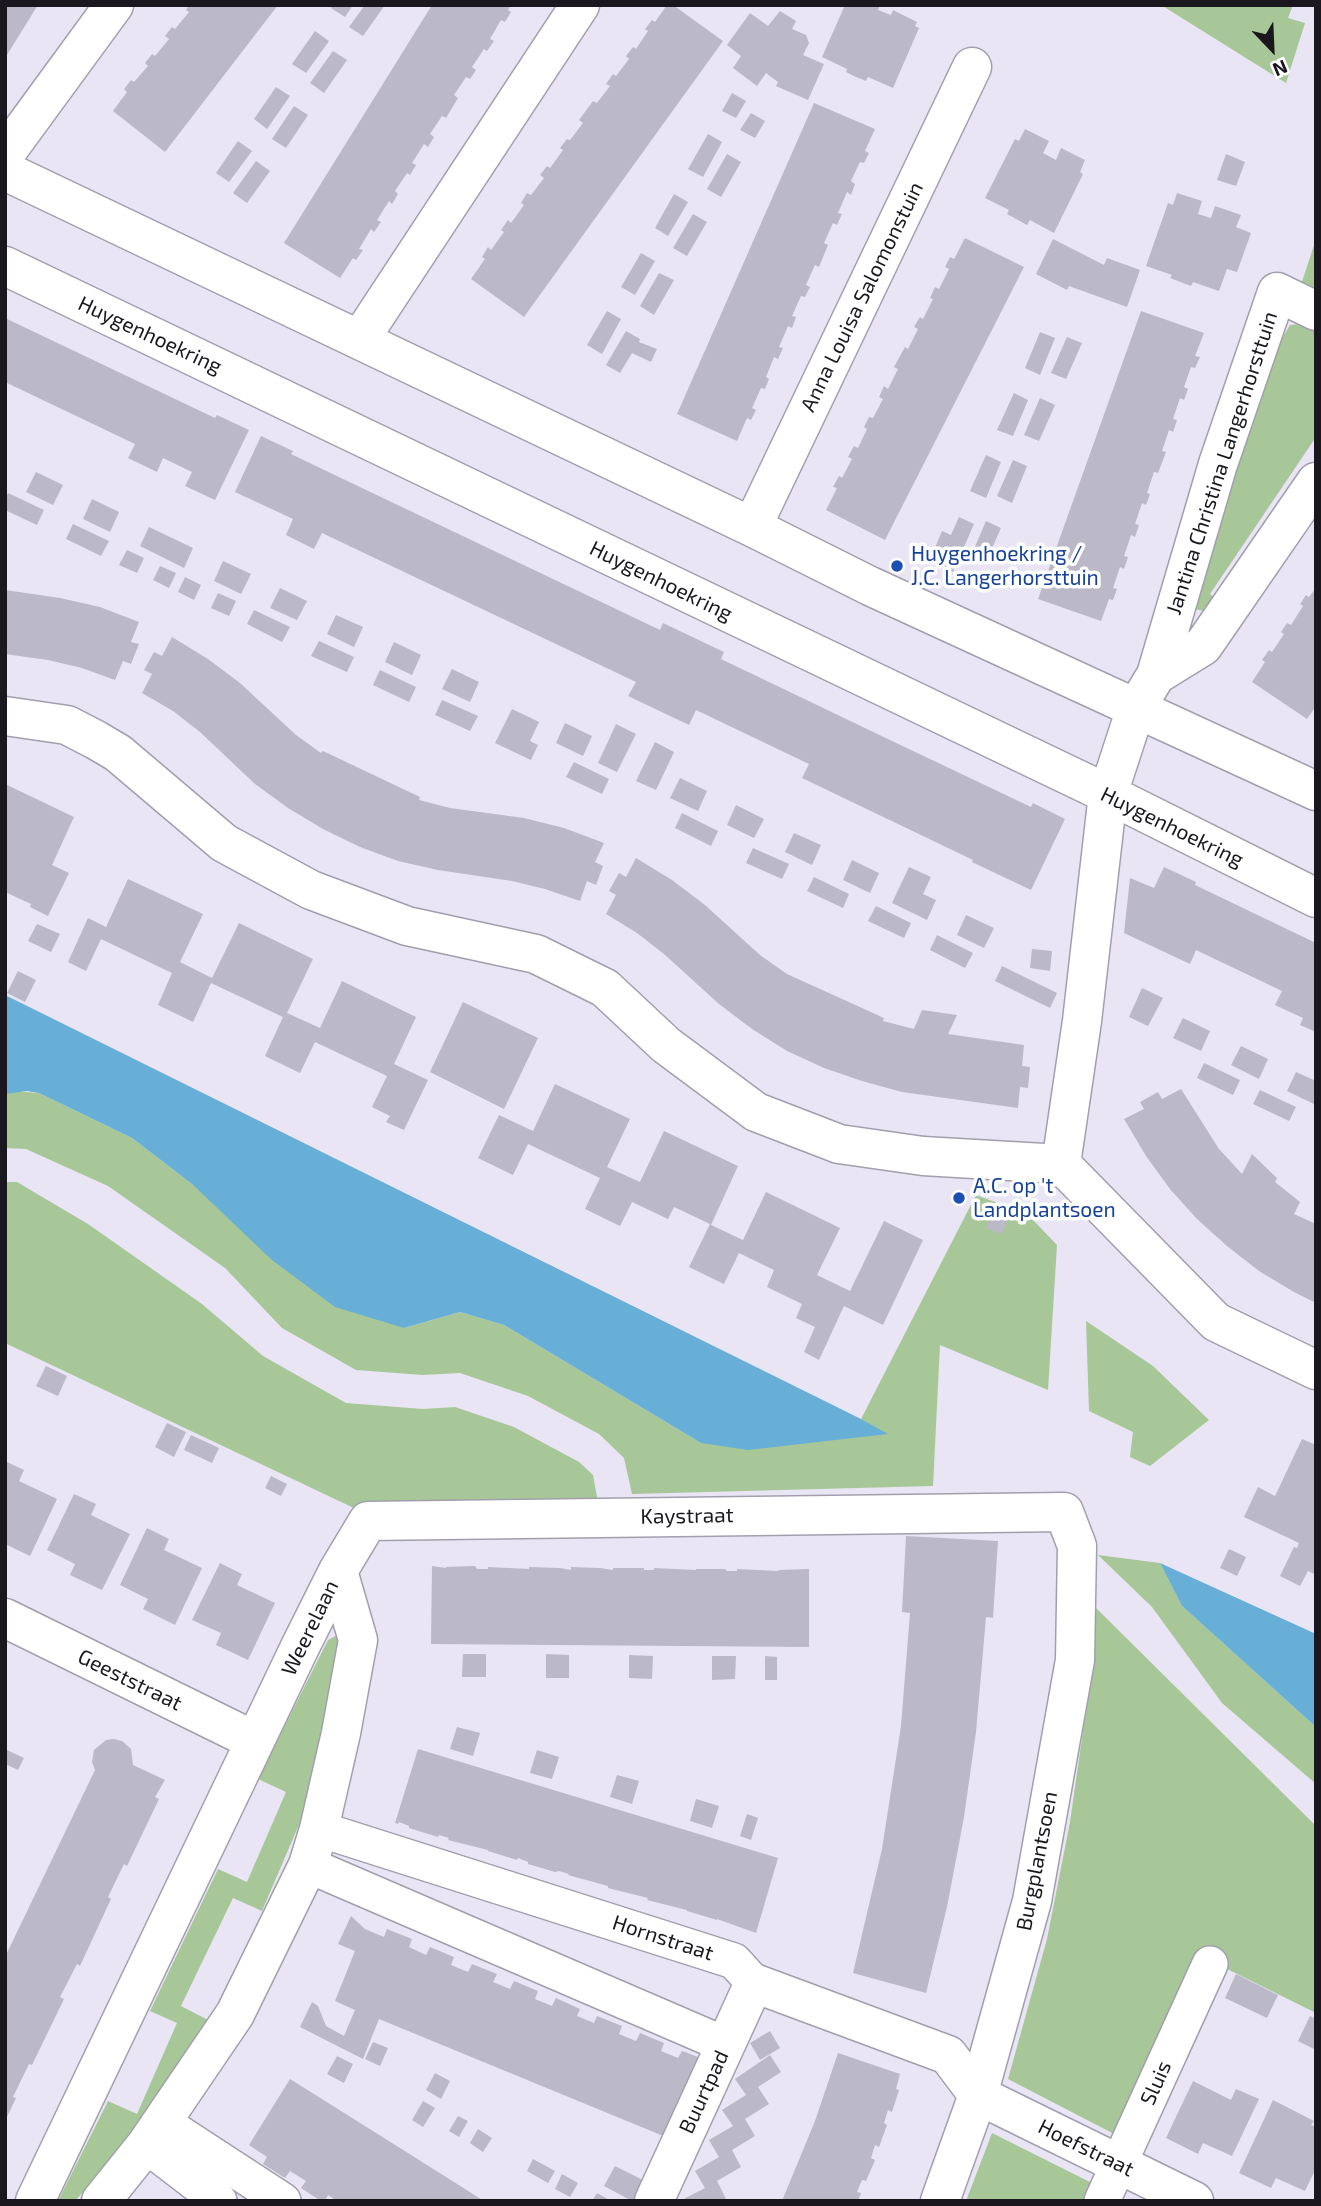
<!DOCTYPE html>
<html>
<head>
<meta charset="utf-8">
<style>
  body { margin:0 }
  #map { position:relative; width:1321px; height:2206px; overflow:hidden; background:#e9e5f5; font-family:"Exo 2",sans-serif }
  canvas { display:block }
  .frame { position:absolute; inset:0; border:7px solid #1a181e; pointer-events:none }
  .north { position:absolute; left:1237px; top:14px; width:70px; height:70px; -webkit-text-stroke:5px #fff; paint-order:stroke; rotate:157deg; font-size:19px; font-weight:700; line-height:28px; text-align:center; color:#1a181e }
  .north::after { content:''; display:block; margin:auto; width:24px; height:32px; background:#1a181e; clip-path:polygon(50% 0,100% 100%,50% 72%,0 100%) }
</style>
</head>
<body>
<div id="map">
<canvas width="1321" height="2206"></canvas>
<div class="frame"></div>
<div class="north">N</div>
</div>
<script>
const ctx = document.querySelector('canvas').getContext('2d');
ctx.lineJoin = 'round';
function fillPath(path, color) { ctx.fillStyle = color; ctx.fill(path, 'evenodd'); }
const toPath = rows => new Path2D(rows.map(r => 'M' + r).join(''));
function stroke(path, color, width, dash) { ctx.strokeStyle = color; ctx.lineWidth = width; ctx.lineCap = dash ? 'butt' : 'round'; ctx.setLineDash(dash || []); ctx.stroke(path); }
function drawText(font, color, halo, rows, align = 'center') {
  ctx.font = font + ' "Exo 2",sans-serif'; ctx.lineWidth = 7; ctx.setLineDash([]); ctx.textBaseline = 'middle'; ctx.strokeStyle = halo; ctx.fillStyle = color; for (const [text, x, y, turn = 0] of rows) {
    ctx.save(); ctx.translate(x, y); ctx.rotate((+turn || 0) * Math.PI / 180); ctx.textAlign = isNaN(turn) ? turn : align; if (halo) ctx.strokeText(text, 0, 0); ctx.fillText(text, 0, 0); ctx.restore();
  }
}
const green = toPath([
  [1161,5,1293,5,1288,18,1305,23,1286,83],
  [1316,239,1316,302,1298,294],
  [1309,323,1316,326,1316,437,1210,594,1220,602,1209,612,1184,607,1270,358,1290,325],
  [13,1091,39,1093,132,1138,192,1184,404,1328,460,1312,504,1325,701,1443,886,1434,861,1419,976,1195,1009,1207,1034,1221,1057,1245,1048,1390,940,1345,933,1486,632,1494,624,1458,599,1434,528,1396,460,1373,423,1375,356,1370,282,1328,225,1268,108,1186,26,1149,5,1148,5,1094],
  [5,1182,17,1182,88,1224,202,1304,263,1356,346,1403,423,1409,455,1407,514,1427,579,1462,593,1475,600,1513,356,1509,5,1343],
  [1086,1321,1153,1366,1209,1420,1150,1466,1130,1457,1133,1432,1089,1411],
  [1098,1555,1160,1563,1182,1606,1316,1727,1316,1784,1222,1703,1152,1607],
  [1093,1605,1316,1826,1316,2013,1207,1959,1116,2135,1008,2079,1047,1939,1070,1822,1086,1710],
  [341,1633,327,1724,304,1813,262,1911,233,1898,181,2006,208,2020,136,2131,75,2201,58,2201,108,2101,137,2114,177,2023,150,2011,218,1869,247,1882,286,1792,258,1779,328,1640],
  [992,2133,1100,2187,1093,2201,966,2201]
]);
const water = toPath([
  [5,995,861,1419,888,1434,748,1450,701,1443,504,1325,460,1312,404,1328,335,1307,272,1260,192,1184,132,1138,39,1093,27,1091,5,1094],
  [1160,1563,1316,1634,1316,1727,1182,1606]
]);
const building = toPath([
  [5,5,38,5,5,58],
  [189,5,278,5,165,152,113,111,127,92,124,89,131,80,134,82,148,66,145,63,152,54,155,56,169,39,165,36,172,27,175,29,189,12,186,10],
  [333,5,353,5,345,17,331,8],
  [365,5,385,5,363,36,349,27],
  [432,5,511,5,508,10,511,12,505,22,501,20,490,39,494,41,487,51,484,49,472,67,476,70,470,79,466,77,454,95,458,98,446,118,442,116,430,134,434,137,428,147,424,144,412,163,416,165,410,175,407,173,395,191,398,194,392,204,389,201,377,220,381,222,374,232,371,229,359,249,363,250,356,260,353,258,340,278,284,243],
  [667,5,673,5,723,41,524,317,471,279,485,259,482,257,488,247,491,250,504,232,501,230,508,220,511,223,524,205,521,203,527,193,531,195,544,178,540,175,547,166,550,168,563,150,560,148,567,139,570,140,583,123,579,120,593,101,597,103,610,86,606,84,613,74,616,76,629,59,626,56,633,47,636,49,648,31,645,29,652,20,655,22],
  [845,5,880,5,878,10,891,15,893,10,917,22,915,26,919,28,893,88,868,77,866,81,856,77,846,72,847,69,822,57],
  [780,11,796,21,792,29,806,35,809,43,803,55,824,64,808,100,776,86,778,82,766,73,757,86,733,68,741,56,727,45,750,13,768,26],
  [315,31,329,41,306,73,292,64],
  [333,51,347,60,324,93,310,83],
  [276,87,290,96,267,129,254,119],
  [732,93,746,101,736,118,722,111],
  [814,103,875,129,865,151,869,153,864,163,860,162,851,181,855,184,851,195,847,192,838,213,842,214,837,225,833,223,824,243,828,245,819,267,815,265,806,285,810,287,805,297,801,296,792,316,796,317,792,328,788,326,779,347,783,348,778,359,774,357,766,377,769,379,765,389,761,388,752,408,756,410,751,420,747,418,737,441,677,414],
  [294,106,308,115,286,148,272,139],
  [751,113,765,121,755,138,740,130],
  [1025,129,1049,141,1043,153,1056,160,1061,148,1085,160,1080,172,1083,174,1054,233,1030,220,1027,225,1007,214,1009,210,985,198,1015,139,1019,141],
  [708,134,722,142,703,177,688,169],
  [238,141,252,151,229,182,216,173],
  [727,154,741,162,721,197,707,189],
  [1226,154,1245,162,1236,186,1217,180],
  [256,161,270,171,247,203,233,193],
  [1177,193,1202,201,1198,214,1211,218,1215,206,1241,215,1236,227,1251,233,1237,272,1227,269,1219,291,1193,282,1191,286,1170,278,1172,275,1146,266,1168,203,1173,205],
  [674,194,688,202,668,236,655,228],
  [693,214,707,222,687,256,673,248],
  [965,238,1024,267,885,540,826,510,837,488,833,487,839,476,842,478,852,459,848,457,854,446,858,448,867,429,864,427,869,417,873,418,883,399,879,397,884,386,888,389,898,369,894,367,905,347,908,349,918,329,914,327,920,317,923,319,933,299,930,298,935,287,939,289,949,269,945,267,950,257,954,259],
  [1053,239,1104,265,1107,258,1140,270,1127,307,1069,286,1067,290,1036,274],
  [641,253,655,261,635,295,621,287],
  [659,273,674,280,654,315,640,306],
  [607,311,621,319,602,354,587,345],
  [1141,311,1204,333,1195,356,1200,357,1195,368,1191,367,1184,387,1188,389,1184,400,1180,398,1173,419,1177,420,1173,432,1169,430,1162,451,1166,452,1158,473,1154,472,1147,493,1150,494,1146,505,1142,503,1135,524,1139,525,1135,537,1131,535,1124,556,1128,557,1124,569,1120,567,1113,588,1117,589,1113,600,1109,599,1101,621,1038,599],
  [5,318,215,418,217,415,249,430,215,500,185,486,192,472,163,458,157,472,128,458,135,444,5,382],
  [626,331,640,339,639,342,657,349,651,362,632,353,620,373,606,365],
  [1040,332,1055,338,1040,375,1025,368],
  [1067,337,1082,343,1066,379,1051,373],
  [1014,393,1028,400,1013,436,997,430],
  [1040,398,1055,405,1039,441,1024,435],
  [261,436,293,451,291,454,318,467,660,630,663,623,724,652,721,659,890,740,1031,807,1033,803,1065,819,1031,890,972,862,973,860,802,778,809,764,696,710,689,725,628,696,636,682,322,533,314,549,286,535,293,519,235,492],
  [986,455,1001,462,986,498,970,491],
  [1013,460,1027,466,1012,503,997,496],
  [36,472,63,485,53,505,26,492],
  [8,493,44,510,37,525,5,510,5,499],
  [92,499,119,512,110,532,83,519],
  [959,517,974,524,953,572,929,562,942,531,951,535],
  [986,521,1001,528,985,564,970,558],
  [73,524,109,541,101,556,66,539],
  [149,527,193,548,184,568,140,546],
  [127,550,144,558,137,573,119,565],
  [223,561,251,574,241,594,214,581],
  [160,566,176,573,169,588,153,580],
  [185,577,201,585,194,600,178,592],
  [280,588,307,601,297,620,270,608],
  [1316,588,1316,706,1307,719,1252,682,1265,662,1262,660,1269,650,1272,652,1284,634,1281,632,1287,623,1291,625,1303,606,1300,604,1306,595,1309,597],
  [5,590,60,598,100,607,139,622,131,642,139,644,131,664,123,661,115,680,82,668,48,660,5,654],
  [218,593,236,601,229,616,211,608],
  [254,610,290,627,282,642,247,624],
  [336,615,363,627,354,647,327,634],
  [172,637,208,659,240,683,296,735,321,753,323,751,420,797,419,800,450,808,524,818,564,828,604,843,595,862,603,866,596,885,587,881,580,901,545,889,512,881,438,870,398,861,360,847,323,829,288,808,255,784,200,732,173,711,142,693,152,674,144,670,154,652,162,656],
  [319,641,354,657,347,672,311,656],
  [394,642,421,655,412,675,385,662],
  [452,669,479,682,470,702,442,689],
  [380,670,416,687,409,702,373,685],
  [442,700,478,716,470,731,435,715],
  [512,709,539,722,530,741,538,745,531,760,495,743],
  [565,723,592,736,583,756,556,743],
  [616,724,636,734,617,772,598,763],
  [655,742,674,752,656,790,636,781],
  [574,762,609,779,602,794,566,777],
  [680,778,707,791,698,811,670,798],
  [5,784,74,817,52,865,69,873,48,916,30,907,31,904,5,892],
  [736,805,764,819,754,838,727,825],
  [682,813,718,831,711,846,675,828],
  [794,833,821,845,812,865,785,852],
  [753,848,789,864,782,879,746,863],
  [636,858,672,880,705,905,760,955,787,974,884,1018,883,1021,914,1029,922,1010,957,1015,948,1034,1024,1045,1022,1066,1030,1067,1028,1088,1020,1087,1018,1108,902,1092,862,1081,824,1068,787,1051,752,1029,719,1004,664,954,637,933,606,914,616,895,609,891,619,873,626,877],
  [852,860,879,873,870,893,843,880],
  [909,867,931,877,923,894,936,900,927,920,892,903],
  [1164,867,1196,882,1195,885,1316,943,1316,1032,1300,1025,1303,1018,1275,1005,1282,991,1196,950,1190,964,1124,933,1130,878,1154,888],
  [814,877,849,894,843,908,807,891],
  [128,879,203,914,180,962,212,978,239,923,313,959,287,1013,320,1028,342,981,416,1017,394,1064,428,1080,404,1130,386,1122,390,1116,372,1107,387,1076,315,1042,300,1073,265,1056,283,1017,211,983,193,1022,158,1005,172,973,101,939,86,971,68,962,88,918,106,927],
  [876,906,911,923,904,938,868,921],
  [966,915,994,928,984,948,957,935],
  [37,924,60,934,51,952,28,941],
  [937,935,973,953,965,968,930,950],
  [1032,949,1052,951,1050,971,1030,968],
  [1002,966,1057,993,1050,1008,995,981],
  [18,971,36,980,25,1002,7,993],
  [1142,988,1163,998,1148,1026,1129,1017],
  [463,1002,538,1038,504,1109,430,1072],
  [1183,1018,1210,1031,1201,1051,1173,1038],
  [1241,1046,1268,1059,1259,1079,1231,1065],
  [1204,1063,1240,1080,1233,1095,1197,1078],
  [1296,1072,1316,1081,1316,1105,1287,1091],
  [555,1084,630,1119,607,1167,640,1182,664,1131,738,1166,711,1225,743,1240,766,1192,840,1228,817,1275,850,1291,884,1221,923,1240,883,1325,844,1306,819,1360,804,1352,815,1327,796,1318,802,1304,767,1287,774,1270,739,1253,724,1284,689,1267,710,1224,674,1207,668,1219,632,1202,620,1226,585,1209,600,1178,528,1144,513,1175,478,1158,499,1115,533,1131],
  [1181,1089,1219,1149,1242,1174,1252,1154,1277,1178,1275,1182,1300,1202,1294,1214,1316,1224,1316,1303,1294,1292,1259,1271,1227,1246,1197,1219,1170,1189,1146,1156,1124,1119,1144,1109,1140,1102,1158,1092,1162,1099],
  [1260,1090,1296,1107,1289,1121,1253,1104],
  [992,1213,1008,1219,1002,1234,986,1228],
  [46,1366,67,1376,58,1396,36,1386],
  [167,1423,186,1432,174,1457,155,1447],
  [191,1435,219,1448,212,1463,184,1450],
  [1302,1439,1316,1445,1316,1575,1308,1571,1300,1586,1280,1576,1294,1547,1297,1548,1299,1543,1244,1517,1258,1487,1275,1496],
  [5,1461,24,1470,19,1481,57,1499,30,1556,5,1544],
  [271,1476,287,1484,281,1496,265,1488],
  [74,1494,96,1504,91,1515,130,1534,102,1590,70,1575,75,1564,47,1550],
  [147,1528,169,1539,164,1550,202,1568,175,1625,143,1609,148,1599,120,1585],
  [906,1536,998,1541,993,1618,986,1617,976,1732,964,1817,947,1907,926,1993,853,1973,882,1849,901,1726,910,1613,902,1612],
  [1229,1549,1246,1557,1237,1576,1220,1568],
  [220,1563,242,1574,237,1585,275,1603,248,1660,216,1645,221,1633,192,1620],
  [432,1566,446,1568,446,1567,475,1566,477,1569,488,1569,488,1567,529,1569,529,1567,560,1568,571,1570,571,1567,600,1568,613,1570,613,1568,644,1568,644,1570,654,1570,654,1568,696,1570,696,1569,725,1569,727,1571,737,1571,737,1569,778,1571,779,1570,809,1569,809,1647,431,1644],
  [463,1654,486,1654,486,1677,462,1677],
  [546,1654,569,1655,569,1678,546,1678],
  [629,1655,653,1656,652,1679,629,1678],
  [712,1656,736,1656,735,1679,712,1680],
  [765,1656,777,1657,777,1680,765,1680],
  [457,1727,480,1733,473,1756,450,1749],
  [114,1739,122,1741,131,1749,133,1765,165,1780,155,1797,159,1799,127,1866,124,1864,108,1897,111,1899,80,1966,77,1964,60,1997,64,1999,32,2065,29,2064,13,2097,16,2098,5,2121,5,1957,95,1770,92,1762,94,1750,106,1740],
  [5,1749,24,1758,18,1770,5,1764],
  [418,1749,778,1858,756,1933,717,1919,717,1920,687,1911,687,1910,647,1900,648,1898,608,1888,608,1886,568,1875,569,1874,559,1871,555,1872,528,1864,528,1862,518,1858,517,1860,488,1851,488,1850,448,1840,449,1838,439,1835,438,1837,409,1828,409,1826,399,1822,398,1824,395,1823],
  [537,1750,559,1757,552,1779,530,1773],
  [617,1775,639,1781,632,1804,610,1797],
  [696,1799,719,1806,712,1828,690,1821],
  [747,1814,758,1818,751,1840,740,1836],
  [351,1916,365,1929,384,1937,387,1929,412,1939,409,1947,426,1955,430,1947,454,1957,451,1965,468,1972,472,1964,497,1974,493,1982,510,1989,514,1981,538,1991,535,1999,552,2006,556,1998,580,2009,577,2016,594,2023,597,2016,622,2026,619,2034,636,2041,640,2033,664,2043,661,2051,678,2058,682,2051,706,2060,673,2140,379,2019,363,2059,300,2027,312,2002,318,2006,326,2026,344,2036,355,2010,335,2001,355,1951,338,1944],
  [1236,1974,1278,1995,1267,2018,1225,1998],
  [1310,2016,1316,2019,1316,2050,1298,2041],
  [770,2031,780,2048,760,2060,750,2043],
  [373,2042,388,2048,380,2066,365,2059],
  [838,2053,900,2074,896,2089,899,2090,892,2112,888,2110,884,2123,887,2125,879,2147,875,2145,871,2158,875,2160,866,2181,862,2180,857,2192,861,2193,858,2201,782,2201,815,2121],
  [770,2055,781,2072,758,2087,769,2104,745,2119,755,2136,732,2150,741,2167,717,2181,726,2199,722,2201,680,2201,705,2188,695,2171,719,2157,709,2140,733,2126,722,2110,746,2095,735,2079],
  [337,2056,353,2064,344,2083,327,2074],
  [435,2073,450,2081,441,2099,426,2090],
  [290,2079,408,2153,484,2201,337,2201,328,2195,325,2201,321,2201,301,2188,306,2181,290,2171,285,2178,263,2164,267,2157,249,2145],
  [1193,2081,1231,2100,1236,2089,1259,2099,1232,2156,1203,2143,1198,2154,1166,2138],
  [1273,2100,1314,2121,1311,2125,1316,2127,1316,2168,1305,2191,1276,2178,1271,2188,1239,2173],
  [423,2101,435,2108,423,2127,412,2120],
  [458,2116,468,2121,459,2137,449,2131],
  [478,2129,492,2138,483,2152,470,2143],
  [533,2159,555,2171,548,2183,527,2171],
  [615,2166,651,2184,642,2201,632,2201,604,2186],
  [562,2174,578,2183,570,2197,555,2189],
  [597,2193,611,2201,592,2201]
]);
const pedestrian = toPath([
  [319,1829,734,1961,754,1983],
  [308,1865,726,2045],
  [162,2122,283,2201],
  [146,2145,219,2201],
  [1102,2201,1210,1964]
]);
const minor = toPath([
  [5,154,114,5],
  [5,171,752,527,870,586,1316,791],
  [5,266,1108,794,1316,898],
  [360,339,580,5],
  [752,527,972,67],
  [1156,675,1203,646,1316,482],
  [5,716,67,725,96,740,118,753,224,843,311,890,407,926,536,954,605,988,666,1045,756,1112,839,1144,923,1156,1061,1164,1216,1322,1316,1370],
  [1061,1164,1082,1021,1108,794,1136,708,1156,675,1218,464,1277,292,1316,311],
  [5,1618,255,1741],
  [35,2201,300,1647,338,1571,368,1521,1064,1512,1077,1546,1075,1660,1032,1901,978,2095,940,2201],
  [101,2201,146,2145,235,2014,308,1865,319,1829,341,1733,358,1640,338,1571],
  [654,2201,754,1983,948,2055,978,2095,1194,2201]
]);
const markers = [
  [897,566,7,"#1a4fb4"],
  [959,1198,7,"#1a4fb4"]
];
const streetNames = [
  ["Anna Louisa Salomonstuin",862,297,-64],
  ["Huygenhoekring",150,335,25],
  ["Jantina Christina Langerhorsttuin",1222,463,-72],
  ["Huygenhoekring",661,581,26],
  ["Huygenhoekring",1172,827,26],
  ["Kaystraat",687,1516,-1],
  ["Weerelaan",310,1628,-64],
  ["Geeststraat",130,1680,26],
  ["Burgplantsoen",1037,1861,-79],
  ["Hornstraat",663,1938,18],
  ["Sluis",1156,2083,-66],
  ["Buurtpad",704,2092,-65],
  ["Hoefstraat",1086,2148,26]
];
const transitNames = [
  ["Huygenhoekring /",911,554],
  ["J.C. Langerhorsttuin",911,578],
  ["A.C. op 't",973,1186],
  ["Landplantsoen",973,1210]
];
fillPath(green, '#a7c798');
fillPath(water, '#67afd7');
fillPath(building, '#bbb8c7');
stroke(pedestrian, '#a29fad', 38);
stroke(minor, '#a29fad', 41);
stroke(pedestrian, '#fff', 35);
stroke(minor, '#fff', 38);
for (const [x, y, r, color] of markers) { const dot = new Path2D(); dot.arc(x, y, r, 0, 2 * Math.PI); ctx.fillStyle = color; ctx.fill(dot); stroke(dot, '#fff', 2.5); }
drawText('21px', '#1a181e', '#fff', streetNames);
drawText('21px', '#164399', '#fff', transitNames, 'left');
</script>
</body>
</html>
